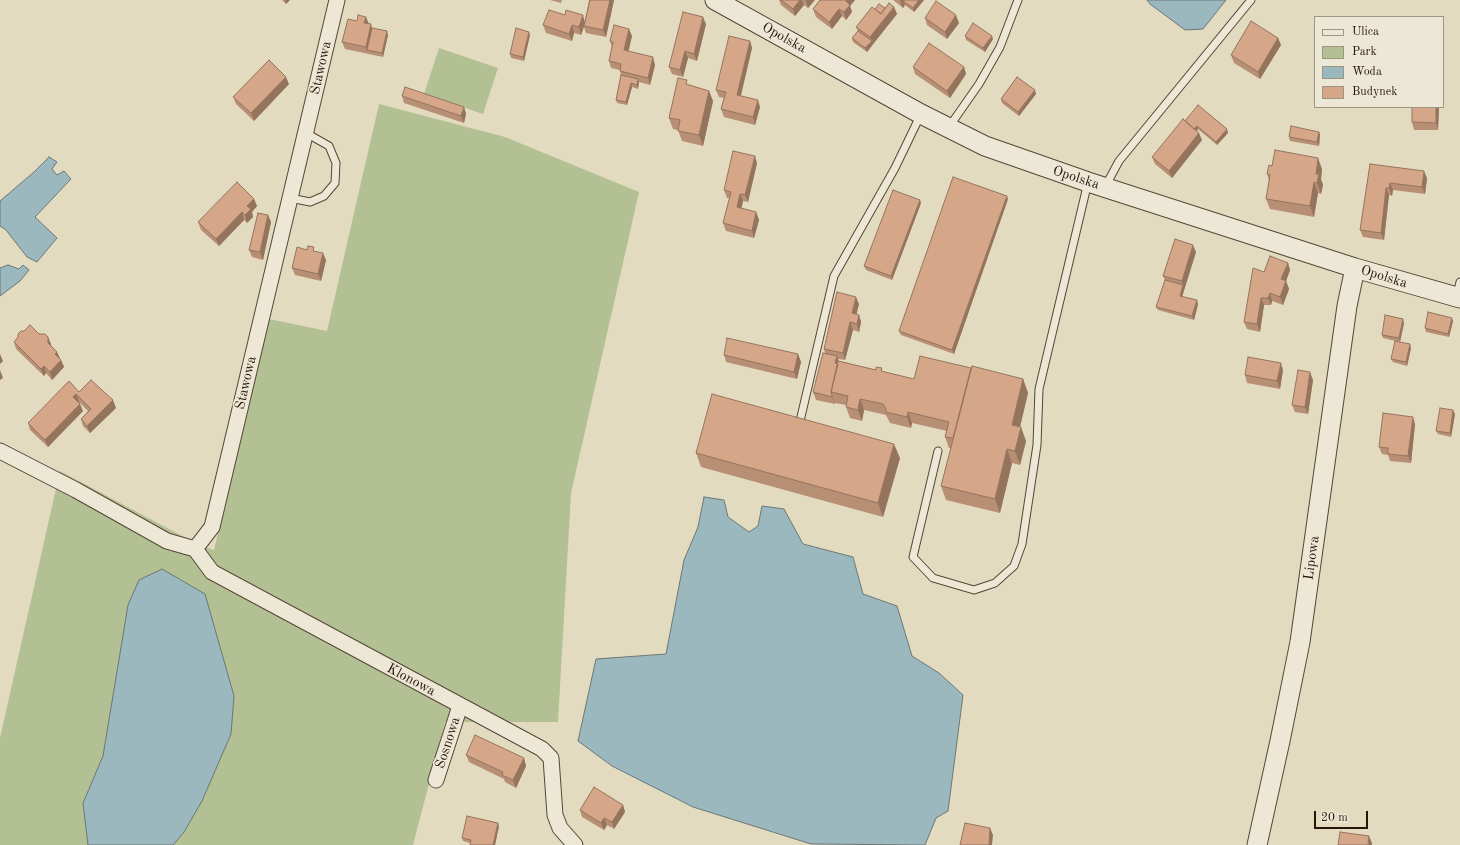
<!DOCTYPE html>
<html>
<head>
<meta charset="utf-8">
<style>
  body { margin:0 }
  #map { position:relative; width:1460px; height:845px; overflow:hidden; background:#e3dbc0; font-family:"Old Standard TT",serif }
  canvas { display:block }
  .legend { position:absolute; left:1314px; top:16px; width:130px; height:92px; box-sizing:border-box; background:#ede8d6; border:1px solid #9d9484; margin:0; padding:5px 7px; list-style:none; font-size:12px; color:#261509 }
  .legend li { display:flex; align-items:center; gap:8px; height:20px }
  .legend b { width:20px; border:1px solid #9d9484 }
  .scale { position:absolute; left:1314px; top:811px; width:54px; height:18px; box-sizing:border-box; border:2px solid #261509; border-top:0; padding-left:5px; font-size:12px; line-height:14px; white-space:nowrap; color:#261509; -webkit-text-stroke:3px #ede8d6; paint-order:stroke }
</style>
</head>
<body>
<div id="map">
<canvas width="1460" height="845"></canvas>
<ul class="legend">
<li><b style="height:5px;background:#ede8d6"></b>Ulica</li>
<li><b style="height:11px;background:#b2c093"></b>Park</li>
<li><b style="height:11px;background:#9ab8bd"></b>Woda</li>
<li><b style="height:11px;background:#d5a687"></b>Budynek</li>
</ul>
<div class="scale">20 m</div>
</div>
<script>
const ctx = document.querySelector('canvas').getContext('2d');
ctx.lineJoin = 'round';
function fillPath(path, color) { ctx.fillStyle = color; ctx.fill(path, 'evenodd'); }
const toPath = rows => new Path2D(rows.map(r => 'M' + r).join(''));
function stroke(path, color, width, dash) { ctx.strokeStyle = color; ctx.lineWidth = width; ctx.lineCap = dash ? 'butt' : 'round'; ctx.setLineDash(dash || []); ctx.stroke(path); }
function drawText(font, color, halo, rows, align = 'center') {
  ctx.font = font + ' "Old Standard TT",serif'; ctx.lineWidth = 3.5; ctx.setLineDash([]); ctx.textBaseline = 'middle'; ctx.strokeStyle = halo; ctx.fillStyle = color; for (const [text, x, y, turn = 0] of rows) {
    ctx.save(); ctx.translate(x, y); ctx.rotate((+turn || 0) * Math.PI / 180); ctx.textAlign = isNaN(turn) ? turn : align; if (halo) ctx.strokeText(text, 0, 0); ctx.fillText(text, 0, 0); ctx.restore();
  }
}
const green = toPath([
  [439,48,498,68,483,114,424,94],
  [379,104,505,137,639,192,571,493,558,722,445,722,413,845,0,845,0,738,60,471,199,545,214,550,269,319,327,331]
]);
const water = toPath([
  [1147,0,1226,0,1203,29,1185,30,1150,4,1147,0],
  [49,157,57,162,52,169,57,175,64,171,71,179,35,217,57,238,37,262,27,257,6,230,0,226,0,201,34,172,49,157],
  [8,265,19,269,23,265,29,270,20,281,0,296,0,268,8,265],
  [704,497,724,500,728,517,749,532,758,526,762,506,784,509,803,544,853,557,863,594,897,606,912,656,939,673,963,695,948,811,936,818,925,845,811,844,693,807,612,766,578,741,596,659,666,654,684,560,698,527,704,497],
  [162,569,205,594,234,696,231,734,202,801,184,832,173,845,88,845,83,803,103,756,128,605,139,580,162,569]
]);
const service = toPath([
  [949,127,979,84,1000,47,1018,0],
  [1105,187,1119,161,1251,0],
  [290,198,310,202,324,196,335,183,336,163,329,146,306,133],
  [1457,295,1460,282],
  [800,421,834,276,895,168,921,114],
  [938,451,913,557,933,578,974,590,995,583,1014,566,1022,544,1037,445,1039,389,1088,182]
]);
const minor = toPath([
  [0,451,76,490,167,541,195,549],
  [195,549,212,527,337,0],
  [195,549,212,572,542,749,551,758,555,815,560,828,575,845],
  [436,780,460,706]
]);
const tertiary = toPath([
  [715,0,921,114,985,146,1088,182,1355,268,1460,298],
  [1257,845,1280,741,1300,642,1347,306,1355,268]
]);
const wall = toPath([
  [282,0,290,0,286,4],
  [550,0,562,0,561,3],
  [589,0,614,0,606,37,586,33,584,27,581,35,574,33,572,41,546,33,543,25,585,21],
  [779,0,815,0,808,8,804,5,795,16,781,5],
  [820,0,855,0,850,6,852,12,846,20,842,16,832,29,816,17,813,9],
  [893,0,924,0,914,12,905,5,903,8],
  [894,7,897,14,867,52,853,42,852,38,858,31,856,27,875,9],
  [925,18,959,23,947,39,927,25],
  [369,24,372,28,388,35,383,57,345,49,342,42],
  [706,24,697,61,688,58,683,77,672,74,669,67],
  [530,35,524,61,511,58,510,54],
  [632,36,628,51,655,65,650,85,639,82,638,89,632,87,627,105,617,103,616,100,621,75,620,70,611,68,609,61,612,47,610,41],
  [965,36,993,39,985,52,966,40],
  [1278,38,1281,45,1260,79,1234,63,1231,55],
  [750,41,752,48,741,96,760,107,755,125,724,117,721,109,724,98,719,97,716,90],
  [913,67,964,67,966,74,950,98,915,74],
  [289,84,254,121,236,104,233,97],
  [688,85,709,91,713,101,703,146,682,141,678,130,673,129,669,118],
  [1036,94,1019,116,1002,103,1001,99],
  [402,96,464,107,466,114,464,123,404,103],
  [1439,107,1438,130,1414,130,1412,122],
  [1185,121,1228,133,1217,145,1198,129,1197,131,1202,140,1172,178,1155,164,1152,157],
  [1319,132,1320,135,1319,146,1290,141,1289,137],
  [757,163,748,202,743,201,741,208,756,212,759,220,754,238,726,231,723,223,730,198,727,198,724,190],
  [1370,164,1427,178,1425,194,1393,190,1392,196,1389,195,1384,240,1363,237,1360,230],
  [1272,166,1322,169,1321,179,1323,185,1321,194,1318,193,1314,217,1270,209,1266,199,1269,180,1267,174],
  [254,199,257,206,252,212,253,217,247,223,244,220,219,246,201,230,198,222],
  [1008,199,954,354,901,335,899,331],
  [921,203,892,280,866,270,864,266],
  [268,215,271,222,263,260,252,257,249,250],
  [315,251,326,260,321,281,295,275,292,268],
  [1196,252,1182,297,1198,304,1194,320,1158,310,1156,307,1165,280,1163,276],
  [1288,263,1290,270,1286,281,1289,289,1283,305,1272,301,1271,305,1264,305,1260,332,1247,329,1244,322,1264,272],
  [859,304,856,314,859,315,861,322,859,332,853,330,845,360,838,359,839,361,914,379,971,368,1023,379,1028,393,1020,427,1026,441,1020,465,1012,463,1000,513,946,500,941,486,951,448,949,448,945,437,947,431,912,423,911,428,890,423,886,415,864,410,862,421,850,418,846,407,846,405,835,403,835,404,816,400,813,392,825,353,824,349],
  [1453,321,1449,337,1426,332,1425,328],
  [1404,323,1400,342,1383,338,1382,335],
  [18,337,51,344,51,345,57,352,64,367,52,380,46,373,44,376,16,349,14,342],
  [1411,348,1407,366,1393,362,1391,359],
  [798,354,801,362,797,379,726,362,724,355],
  [1283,370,1280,389,1247,383,1245,375],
  [1313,380,1308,414,1295,412,1292,405],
  [79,392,116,408,90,433,83,426,81,419,88,411,79,402,83,411,48,447,30,430,28,423],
  [1455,414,1451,437,1438,434,1436,431],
  [1415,424,1411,463,1390,461,1388,455,1382,454,1379,447],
  [696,453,900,458,883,517,701,467],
  [466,755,524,758,526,766,516,788,505,782,504,779,469,762],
  [623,805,625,812,614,829,607,825,604,830,582,817,580,810],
  [499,826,495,845,470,845,470,843,463,841,462,838]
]);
const shadedWall = toPath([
  [285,0,290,0,286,4],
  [610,0,614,0,606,37,603,30],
  [800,0,802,0,804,5,795,16,793,9],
  [806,0,815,0,808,8,806,1],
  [846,0,855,0,850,6,852,12,846,20,844,12,846,1],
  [900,0,909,0,903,1,905,5,903,8],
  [919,0,924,0,914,12,913,8],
  [894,7,897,14,873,44,870,37],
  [839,9,842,16,832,29,829,22],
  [583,15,585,23,581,35,579,27],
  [956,15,959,23,947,39,945,32],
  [366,17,369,24,364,23],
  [703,17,706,24,697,61,694,54],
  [371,24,373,32,367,50,366,47],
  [572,25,574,33,572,41,569,34],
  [629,29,632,36,627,58,624,50],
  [387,31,388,35,383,57,382,53],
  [529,32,530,35,524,61,523,57],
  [992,36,993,39,985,52,983,48],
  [1278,38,1281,45,1260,79,1258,72],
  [750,41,752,48,739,102,737,95],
  [872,41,873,44,867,52,865,48],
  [685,51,688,58,683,77,680,70],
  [653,57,655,65,650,85,648,78],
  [964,67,966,74,950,98,947,91],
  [286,77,289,84,254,121,251,113],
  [638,79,639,82,638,89,637,85],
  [631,83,632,87,627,105,626,102],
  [1035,90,1036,94,1019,116,1018,112],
  [709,91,713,101,703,146,699,135],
  [758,100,760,107,755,125,753,117],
  [464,107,466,114,464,123,461,116],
  [1436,107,1439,107,1438,130,1436,123],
  [1197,126,1198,129,1195,134,1193,130],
  [1227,129,1228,133,1217,145,1216,142],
  [1319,132,1320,135,1319,146,1317,142],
  [1199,133,1202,140,1172,178,1169,171],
  [755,156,757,163,748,202,745,195],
  [1318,158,1322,169,1321,179,1323,185,1321,194,1317,183,1316,174],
  [1424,171,1427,178,1425,194,1422,187],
  [1314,182,1318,193,1314,217,1310,206],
  [1390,183,1393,190,1392,196,1389,188],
  [1386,188,1389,195,1384,240,1381,233],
  [740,194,743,201,740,215,737,207],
  [1007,196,1008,199,954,354,952,350],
  [254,199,257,206,252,212,253,217,247,223,245,215,247,206],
  [920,200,921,203,892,280,891,276],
  [242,212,244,220,219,246,216,239],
  [756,212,759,220,754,238,752,231],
  [268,215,271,222,263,260,260,252],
  [1193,245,1196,252,1181,300,1180,296,1183,285,1182,281],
  [323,253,326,260,321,281,318,274],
  [1288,263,1290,270,1284,287,1281,279],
  [1286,281,1289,289,1283,305,1280,297],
  [1270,293,1272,301,1271,305,1268,298],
  [856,297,859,304,855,321,852,313],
  [1261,298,1264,305,1260,332,1257,324],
  [1197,300,1198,304,1194,320,1192,316],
  [859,315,861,322,859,332,857,324],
  [1452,318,1453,321,1449,337,1448,334],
  [1403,319,1404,323,1400,342,1399,338],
  [850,322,853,330,845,360,843,353],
  [48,337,51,344,51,350,48,343],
  [1410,344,1411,348,1407,366,1406,362],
  [57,352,60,359,55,354],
  [0,354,3,361,0,364],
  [798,354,801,362,797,379,794,372],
  [837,356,839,363,838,371,835,363],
  [61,360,64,367,52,380,50,372],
  [1281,363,1283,370,1280,389,1277,381],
  [44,366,46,373,44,376,41,369],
  [0,370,3,378,0,380],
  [1310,372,1313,380,1308,414,1305,407],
  [1023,379,1028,393,1017,439,1012,425],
  [76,394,79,402,76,405,73,397],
  [832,396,835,403,835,404,832,397],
  [860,399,864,410,862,421,858,410],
  [113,400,116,408,90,433,87,426],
  [80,404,83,411,48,447,45,440],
  [1453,410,1455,414,1451,437,1450,433],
  [908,412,912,423,911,428,907,417],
  [1413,417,1415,424,1411,463,1408,456],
  [1021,427,1026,441,1020,465,1015,451],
  [894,444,900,458,883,517,878,503],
  [1007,449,1012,463,1000,513,995,499],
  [524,758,526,766,516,788,513,780],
  [623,805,625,812,614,829,612,822],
  [604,818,607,825,604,830,601,823],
  [498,823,499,826,495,845,493,845],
  [990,828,993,835,992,845,989,845],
  [1369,836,1372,843,1372,845,1368,845]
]);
const building = toPath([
  [590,0,610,0,603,30,584,26,590,0],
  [781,0,800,0,793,9,781,0],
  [820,0,846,0,846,1,850,5,844,12,839,9,829,22,813,9,820,0],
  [904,0,919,0,913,8,903,1,904,0],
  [936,1,956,15,945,32,925,18,936,1],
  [889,3,894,7,870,37,856,27,872,7,881,14,889,3],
  [879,4,885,8,881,14,875,9,879,4],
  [549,10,565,15,566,10,583,15,579,27,572,25,569,34,543,25,549,10],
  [683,12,703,17,694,54,685,51,680,70,669,67,683,12],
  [358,15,366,17,364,23,371,24,366,47,342,42,348,19,357,21,358,15],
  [1251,21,1278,38,1258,72,1231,55,1251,21],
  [973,23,992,36,983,48,965,36,973,23],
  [614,25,629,29,624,50,653,57,648,78,620,71,621,64,609,61,613,42,610,41,614,25],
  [372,28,387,31,382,53,367,50,372,28],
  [516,28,529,32,523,57,510,54,516,28],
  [858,31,872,41,865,48,852,38,858,31],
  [729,36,750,41,737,95,758,100,753,117,721,109,726,92,716,90,729,36],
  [929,43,964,67,947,91,913,67,929,43],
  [269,60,286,77,251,113,233,97,269,60],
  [621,75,638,79,637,85,631,83,626,102,616,100,621,75],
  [1017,77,1035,90,1018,112,1001,99,1017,77],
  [678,78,687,80,686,84,709,91,699,135,678,131,680,120,669,118,678,78],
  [405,87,464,107,461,116,402,96,405,87],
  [1198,105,1227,129,1216,142,1197,126,1194,129,1185,121,1198,105],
  [1412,107,1436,107,1436,123,1412,122,1412,107],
  [1183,119,1199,133,1169,171,1152,157,1183,119],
  [1291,126,1319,132,1317,142,1289,137,1291,126],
  [1275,150,1318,158,1316,174,1319,174,1317,183,1314,182,1310,206,1266,199,1270,175,1267,174,1269,165,1272,166,1275,150],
  [733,151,755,156,745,195,740,194,737,207,756,212,752,231,723,223,731,192,724,190,733,151],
  [1370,164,1424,171,1422,187,1390,183,1389,188,1386,188,1381,233,1360,230,1370,164],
  [953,177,1007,196,952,350,899,331,953,177],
  [237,182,254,199,247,206,251,209,245,215,242,212,216,239,198,222,237,182],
  [893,190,920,200,891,276,864,266,893,190],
  [258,213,268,215,260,252,249,250,258,213],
  [1175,239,1193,245,1182,281,1163,276,1175,239],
  [308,246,314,247,313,251,323,253,318,274,292,268,297,247,307,250,308,246],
  [1270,256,1288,263,1281,279,1286,281,1280,297,1270,293,1268,298,1261,298,1257,324,1244,322,1253,268,1264,272,1270,256],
  [1165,280,1183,285,1180,296,1197,300,1192,316,1156,307,1165,280],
  [837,292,856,297,852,313,859,315,857,324,850,322,843,353,824,349,837,292],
  [1428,312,1452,318,1448,334,1425,328,1428,312],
  [1385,315,1403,319,1399,338,1382,335,1385,315],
  [30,325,39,334,45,334,48,337,48,343,57,352,55,354,61,360,50,372,44,366,41,369,14,342,18,337,18,334,21,331,24,331,30,325],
  [727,338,798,354,794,372,724,355,727,338],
  [1395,341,1410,344,1406,362,1391,359,1395,341],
  [823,353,837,356,835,363,838,364,831,392,832,396,832,397,813,392,823,353],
  [920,356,971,368,953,438,945,437,949,422,908,412,907,417,886,412,886,409,883,404,860,399,858,410,846,407,848,396,831,392,838,361,876,370,876,367,882,368,881,371,914,379,920,356],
  [1248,357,1281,363,1277,381,1245,375,1248,357],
  [972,366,1023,379,1012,425,1021,427,1015,451,1007,449,995,499,941,486,972,366],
  [1298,370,1310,372,1305,407,1292,405,1298,370],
  [91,380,113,400,87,426,81,419,91,409,76,394,73,397,80,404,45,440,28,423,69,381,79,392,91,380],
  [712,394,894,444,878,503,696,453,712,394],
  [1440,408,1453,410,1450,433,1436,431,1440,408],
  [1383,413,1413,417,1408,456,1388,454,1388,448,1379,447,1383,413],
  [475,735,524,758,513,780,502,775,503,772,466,755,475,735],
  [594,787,623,805,612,822,604,818,601,823,580,810,594,787],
  [467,816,498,823,493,845,470,845,471,840,462,838,467,816],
  [965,823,990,828,989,845,960,845,965,823],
  [1340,832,1369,836,1368,845,1338,845,1340,832]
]);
const streetNames = [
  ["Opolska",784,38,29],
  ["Stawowa",321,68,-77],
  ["Opolska",1076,178,18],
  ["Opolska",1384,277,17],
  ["Stawowa",246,383,-77],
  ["Lipowa",1312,558,-82],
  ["Klonowa",411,680,28],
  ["Sosnowa",448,743,-72]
];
fillPath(green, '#b2c093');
fillPath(water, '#9ab8bd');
stroke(water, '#6c7775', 1);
stroke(service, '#554637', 9);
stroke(minor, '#554637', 17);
stroke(tertiary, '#554637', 21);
stroke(service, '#ede8d6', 7);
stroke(minor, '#ede8d6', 15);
stroke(tertiary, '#ede8d6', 19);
fillPath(wall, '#b78f74');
fillPath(shadedWall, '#95745e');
fillPath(building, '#d5a687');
stroke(building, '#95745e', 1);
drawText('14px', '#261509', '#ede8d6', streetNames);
</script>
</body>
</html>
